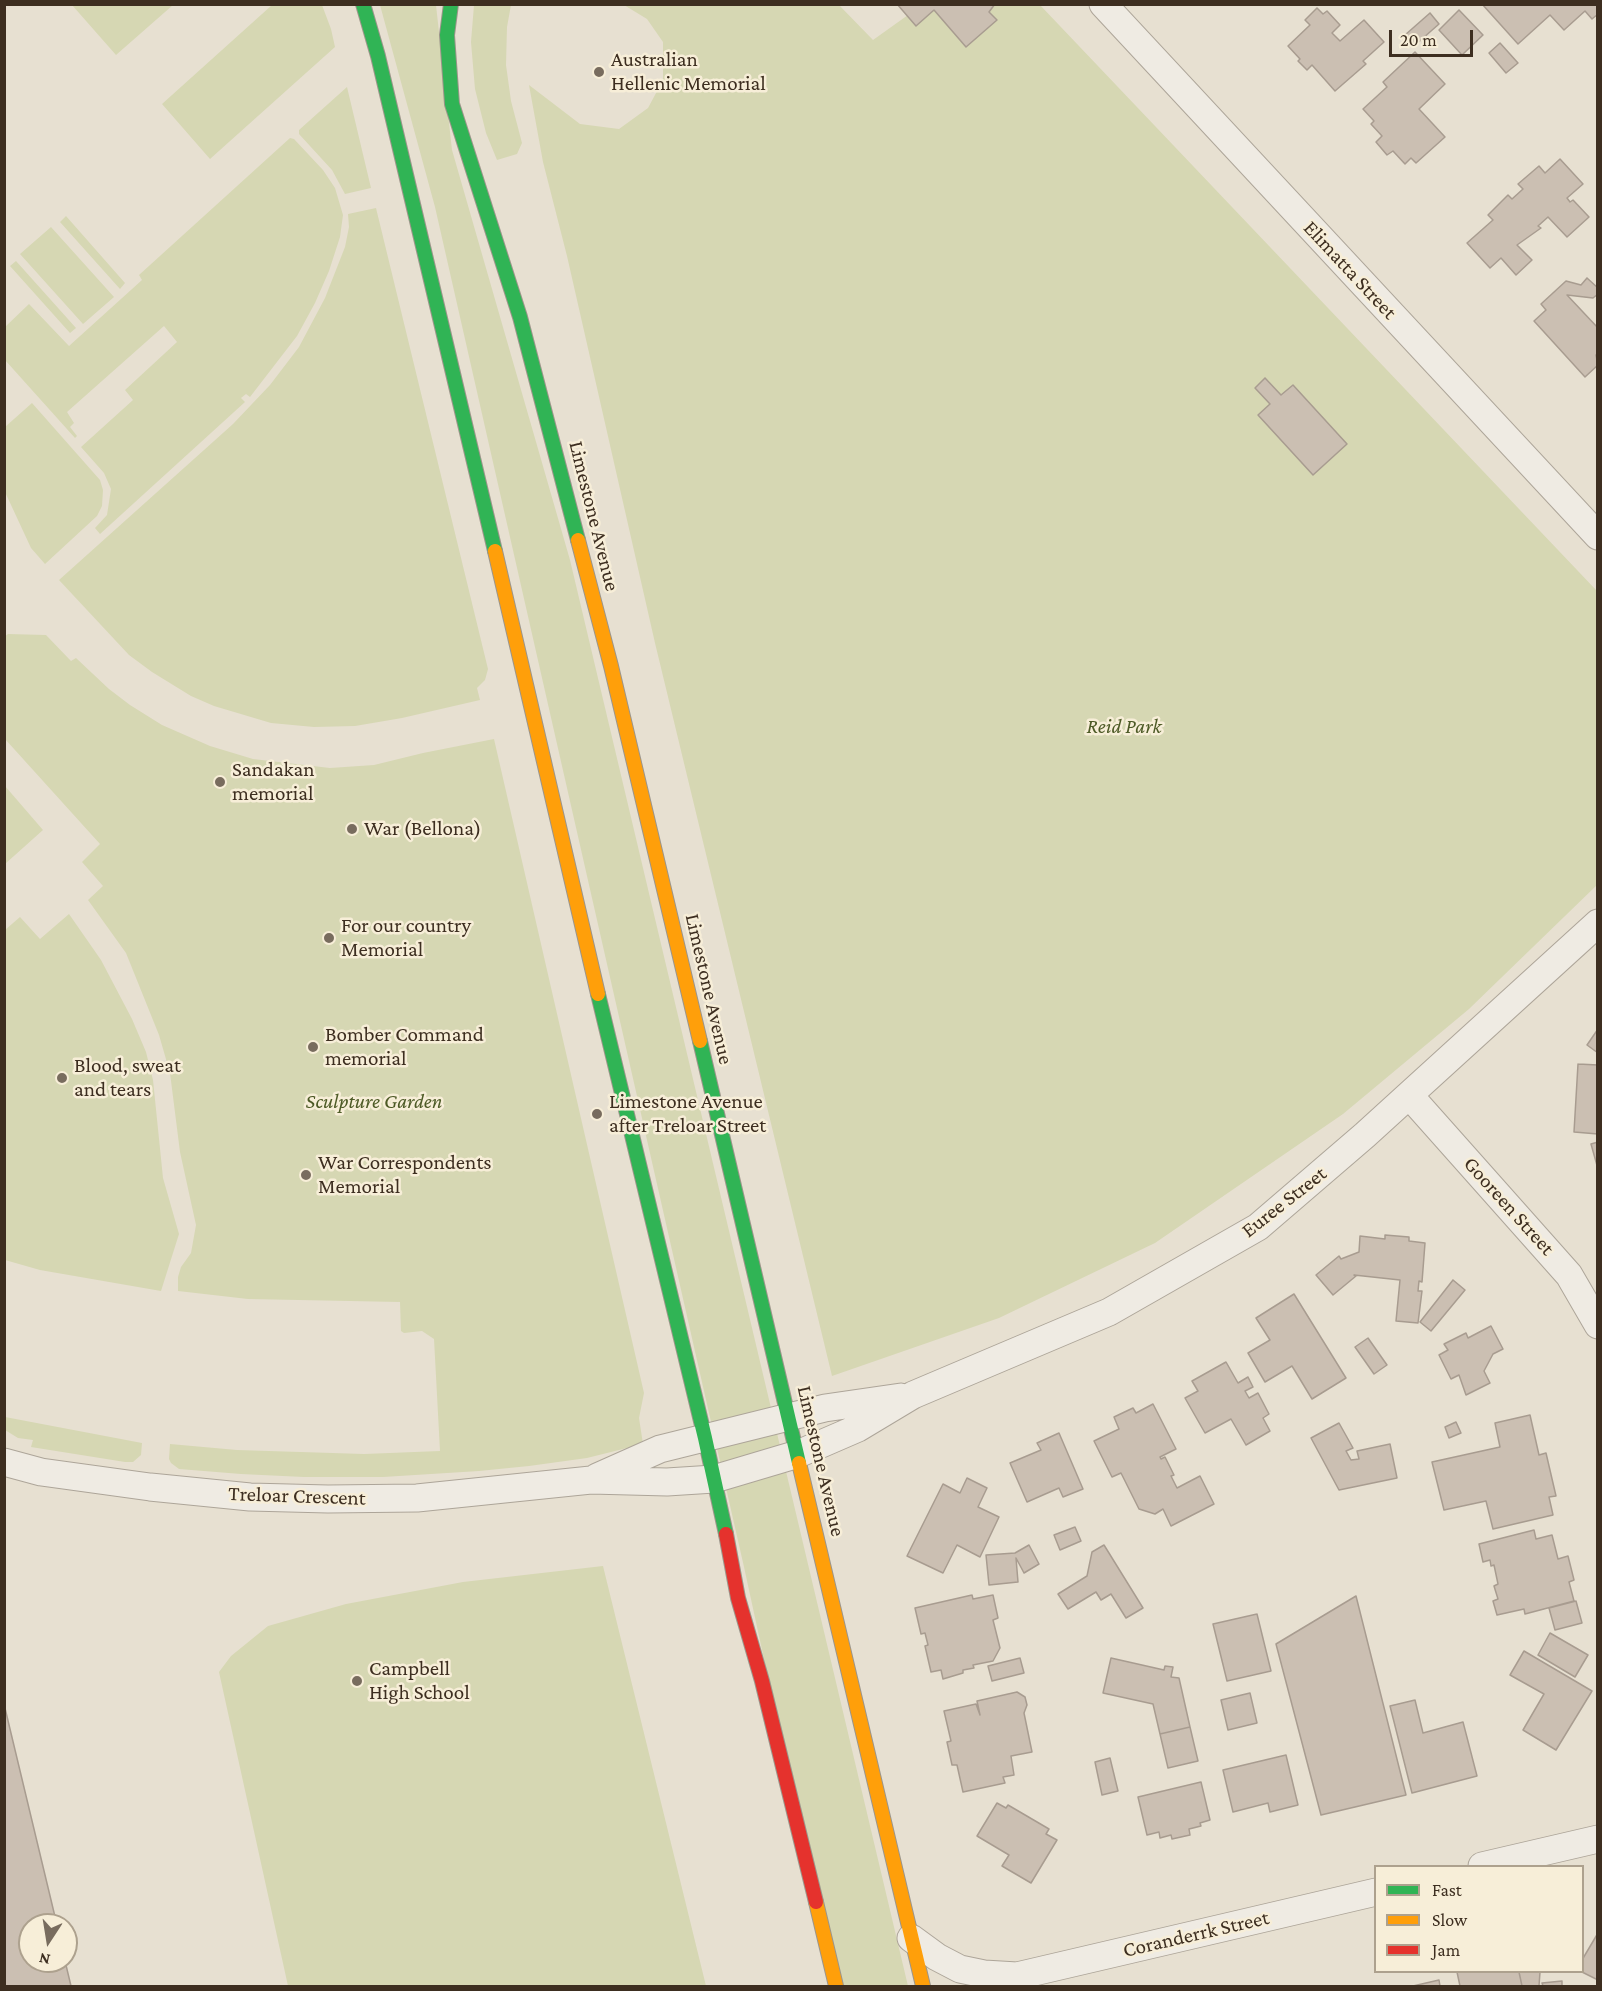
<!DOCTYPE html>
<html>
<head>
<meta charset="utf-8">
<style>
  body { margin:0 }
  #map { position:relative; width:1602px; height:1991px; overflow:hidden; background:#e7e0d1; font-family:"Crimson Pro",serif }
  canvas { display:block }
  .frame { position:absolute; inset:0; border:6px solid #3d2e20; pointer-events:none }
  .legend { position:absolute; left:1374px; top:1865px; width:210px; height:108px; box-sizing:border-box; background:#f7eed8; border:2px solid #ada18e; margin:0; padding:8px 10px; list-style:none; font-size:18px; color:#3d2e20 }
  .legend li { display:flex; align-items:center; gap:12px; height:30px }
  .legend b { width:30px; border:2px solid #ada18e }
  .north { position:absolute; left:18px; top:1913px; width:60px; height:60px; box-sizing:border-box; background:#f7eed8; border:2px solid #ada18e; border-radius:50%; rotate:192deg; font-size:16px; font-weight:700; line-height:24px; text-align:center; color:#3d2e20 }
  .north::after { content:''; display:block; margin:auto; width:21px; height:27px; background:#786c5e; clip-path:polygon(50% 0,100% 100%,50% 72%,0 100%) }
  .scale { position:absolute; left:1389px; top:30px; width:84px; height:27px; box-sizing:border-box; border:3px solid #3d2e20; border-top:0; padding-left:8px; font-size:18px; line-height:21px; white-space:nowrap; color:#3d2e20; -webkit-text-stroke:4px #f7eed8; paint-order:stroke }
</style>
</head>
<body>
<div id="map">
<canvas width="1602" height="1991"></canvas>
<div class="frame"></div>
<ul class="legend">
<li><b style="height:8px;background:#30b455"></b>Fast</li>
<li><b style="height:8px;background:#ff9f0a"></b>Slow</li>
<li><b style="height:8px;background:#e5322d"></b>Jam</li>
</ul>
<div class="north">N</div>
<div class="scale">20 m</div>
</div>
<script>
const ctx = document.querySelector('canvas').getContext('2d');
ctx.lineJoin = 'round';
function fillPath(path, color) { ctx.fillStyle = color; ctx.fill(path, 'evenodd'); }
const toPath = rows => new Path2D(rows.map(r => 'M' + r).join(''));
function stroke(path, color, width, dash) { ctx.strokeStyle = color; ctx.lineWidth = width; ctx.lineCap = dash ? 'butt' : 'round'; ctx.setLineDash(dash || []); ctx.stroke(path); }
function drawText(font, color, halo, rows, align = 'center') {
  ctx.font = font + ' "Crimson Pro",serif'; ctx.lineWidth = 5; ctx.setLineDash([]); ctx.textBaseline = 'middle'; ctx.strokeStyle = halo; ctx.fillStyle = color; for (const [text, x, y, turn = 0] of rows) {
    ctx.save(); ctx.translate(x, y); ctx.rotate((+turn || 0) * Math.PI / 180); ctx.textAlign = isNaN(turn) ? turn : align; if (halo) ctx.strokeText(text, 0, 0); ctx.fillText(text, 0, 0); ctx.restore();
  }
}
const green = toPath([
  [72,5,173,5,116,55],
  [272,5,322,5,331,29,335,47,210,159,162,104],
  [380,5,436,5,452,150,570,560,908,1986,835,1986,744,1567,435,207],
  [474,5,511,5,507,27,506,65,511,101,522,143,517,154,497,160,486,133,475,89,471,42],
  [624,5,839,5,873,40,922,5,1040,5,1597,591,1597,885,1469,1009,1343,1114,1155,1243,999,1318,832,1376,655,643,567,256,543,162,529,85,580,124,619,129,648,108,663,80,663,42,647,19],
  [347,87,371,188,345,194,332,170,299,134,299,130],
  [290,138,294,139,323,170,335,188,343,215,340,237,329,271,315,303,297,336,250,397,246,394,241,398,245,402,100,534,95,528,107,515,111,489,104,473,81,447,133,400,125,390,177,342,164,326,67,412,74,423,70,427,77,436,75,438,5,360,5,327,29,304,69,346,142,280,139,275],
  [376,208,488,669,485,680,477,688,480,700,402,718,355,726,314,727,271,723,214,706,191,696,152,672,129,655,59,580,233,424,270,385,299,347,325,298,345,247,349,227,348,214],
  [66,216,125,283,120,289,60,222],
  [51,227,114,297,83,324,20,254],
  [16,261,76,328,70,333,10,266],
  [32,403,100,480,103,490,102,506,97,516,45,564,31,548,5,492,5,427],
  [8,634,46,635,71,661,76,658,109,689,130,705,162,725,210,746,253,759,330,768,374,765,423,753,494,739,644,1393,639,1418,643,1444,587,1458,529,1466,479,1471,383,1477,304,1477,241,1474,179,1469,171,1463,169,1459,170,1444,237,1450,364,1454,440,1451,434,1339,422,1331,404,1333,401,1331,400,1302,248,1299,178,1291,178,1277,181,1267,191,1253,196,1225,180,1152,170,1073,159,1035,126,953,88,900,103,886,82,862,100,844,5,739,4,637],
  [5,786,43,830,5,864,4,864],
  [69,914,101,960,132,1019,146,1052,153,1080,163,1178,179,1234,161,1291,40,1270,5,1260,5,930,20,917,40,939],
  [5,1417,142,1443,141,1455,133,1462,125,1462,31,1447,33,1440,18,1438,5,1430],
  [603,1566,706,1986,288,1986,219,1672,231,1656,268,1626,346,1604,463,1582]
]);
const building = toPath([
  [897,4,995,4,989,12,997,20,966,47,934,10,916,26,897,4],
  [1482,4,1598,4,1598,14,1592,19,1585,11,1564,30,1550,15,1518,44,1482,4],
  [1317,8,1323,14,1327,11,1340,25,1332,33,1340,41,1364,20,1384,42,1363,61,1366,64,1335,91,1312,65,1307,70,1298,61,1300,59,1288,46,1310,25,1305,20,1317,8],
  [1459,10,1483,35,1462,55,1439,30,1459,10],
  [1430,13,1439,24,1414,46,1405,35,1430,13],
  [1500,43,1518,63,1506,73,1489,53,1500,43],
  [1415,52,1445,84,1419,109,1445,137,1416,163,1411,158,1405,164,1393,151,1387,155,1376,142,1382,136,1371,124,1374,121,1363,109,1387,87,1383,82,1415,52],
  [1560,159,1583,184,1567,198,1570,202,1573,200,1589,217,1567,237,1548,217,1538,226,1541,228,1517,245,1532,260,1516,275,1501,258,1490,268,1467,243,1493,220,1488,215,1508,195,1512,199,1523,189,1518,184,1539,166,1545,173,1560,159],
  [1587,278,1598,288,1598,294,1593,298,1567,295,1598,328,1598,353,1596,355,1598,365,1585,377,1534,321,1546,310,1541,304,1566,281,1581,285,1587,278],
  [1265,378,1281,395,1293,385,1347,444,1313,475,1258,415,1270,404,1255,388,1265,378],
  [1598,1029,1598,1053,1587,1045,1598,1029],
  [1578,1064,1598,1065,1598,1134,1574,1132,1578,1064],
  [1598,1142,1598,1169,1591,1144,1598,1142],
  [1385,1235,1409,1237,1409,1241,1425,1243,1422,1282,1419,1281,1418,1291,1422,1291,1418,1323,1396,1321,1400,1280,1354,1275,1356,1276,1333,1295,1316,1275,1339,1256,1341,1259,1359,1252,1360,1236,1385,1239,1385,1235],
  [1453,1280,1465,1290,1431,1331,1420,1322,1453,1280],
  [1294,1294,1346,1378,1312,1399,1292,1366,1265,1382,1248,1353,1270,1340,1256,1318,1294,1294],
  [1491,1326,1503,1349,1493,1354,1484,1371,1490,1383,1466,1395,1459,1375,1451,1379,1439,1355,1448,1350,1444,1344,1466,1333,1468,1338,1491,1326],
  [1368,1338,1387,1365,1374,1374,1355,1347,1368,1338],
  [1226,1362,1238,1383,1248,1377,1253,1387,1245,1391,1249,1398,1258,1393,1269,1414,1263,1418,1270,1431,1246,1445,1231,1419,1205,1433,1185,1398,1198,1391,1192,1381,1226,1362],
  [1153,1404,1176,1449,1160,1457,1161,1459,1165,1457,1174,1475,1171,1476,1177,1488,1200,1476,1214,1504,1171,1526,1163,1509,1155,1514,1139,1509,1121,1473,1112,1477,1094,1441,1119,1429,1114,1417,1133,1408,1136,1413,1153,1404],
  [1530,1415,1539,1455,1546,1453,1556,1496,1549,1497,1553,1515,1493,1529,1486,1501,1444,1510,1432,1462,1500,1447,1495,1423,1530,1415],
  [1456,1422,1461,1433,1449,1438,1445,1427,1456,1422],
  [1339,1423,1353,1448,1346,1451,1351,1460,1359,1459,1357,1451,1390,1444,1397,1478,1339,1490,1311,1438,1339,1423],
  [1059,1433,1083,1489,1063,1497,1059,1488,1027,1502,1010,1463,1041,1450,1037,1443,1059,1433],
  [967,1478,987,1488,978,1507,999,1517,980,1557,957,1545,943,1573,907,1556,943,1484,960,1493,967,1478],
  [1075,1527,1081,1541,1060,1550,1054,1535,1075,1527],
  [1534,1530,1536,1539,1552,1535,1558,1559,1568,1556,1574,1580,1569,1582,1574,1601,1525,1614,1524,1609,1497,1615,1493,1601,1498,1599,1494,1586,1498,1584,1494,1565,1491,1566,1490,1560,1483,1562,1479,1544,1534,1530],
  [1029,1545,1039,1564,1024,1573,1016,1558,1018,1582,989,1585,986,1555,1015,1553,1029,1545],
  [1104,1545,1143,1608,1126,1618,1111,1594,1101,1600,1096,1592,1068,1609,1058,1594,1087,1576,1092,1552,1104,1545],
  [972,1595,973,1599,993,1595,998,1618,993,1620,1000,1648,993,1661,973,1665,974,1668,963,1670,963,1673,943,1679,941,1670,931,1672,925,1646,928,1645,925,1633,921,1634,915,1608,972,1595],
  [1356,1596,1406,1795,1321,1815,1276,1644,1356,1596],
  [1576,1601,1582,1623,1555,1630,1549,1608,1576,1601],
  [1257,1614,1271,1671,1227,1681,1213,1624,1257,1614],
  [1550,1633,1588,1655,1575,1677,1538,1655,1550,1633],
  [1524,1651,1592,1691,1556,1750,1523,1730,1544,1694,1510,1675,1524,1651],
  [1020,1658,1024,1673,992,1681,988,1666,1020,1658],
  [1111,1658,1164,1670,1165,1666,1173,1667,1171,1677,1179,1678,1190,1727,1160,1734,1153,1704,1103,1693,1111,1658],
  [1017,1692,1025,1697,1027,1705,1024,1713,1032,1752,1011,1756,1014,1775,1003,1777,1005,1783,963,1792,957,1765,952,1765,947,1742,951,1741,944,1711,976,1704,980,1715,977,1701,1017,1692],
  [1250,1693,1257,1723,1228,1730,1221,1700,1250,1693],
  [1415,1700,1423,1733,1463,1722,1477,1776,1412,1793,1390,1706,1415,1700],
  [4,1704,57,1925,30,1925,30,1961,65,1961,71,1986,4,1986,4,1704],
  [1190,1727,1198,1761,1168,1768,1160,1734,1190,1727],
  [1286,1755,1298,1805,1270,1812,1268,1803,1233,1812,1223,1770,1286,1755],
  [1110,1758,1118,1791,1102,1795,1095,1762,1110,1758],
  [1201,1782,1210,1820,1200,1823,1201,1826,1189,1829,1190,1835,1172,1839,1171,1835,1160,1838,1159,1832,1147,1835,1138,1797,1201,1782],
  [997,1803,1006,1808,1008,1805,1049,1829,1046,1834,1057,1840,1031,1883,1002,1866,1009,1855,977,1836,997,1803],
  [1598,1933,1598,1980,1582,1972,1582,1960,1598,1933],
  [1457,1972,1519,1972,1522,1986,1460,1986,1457,1972],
  [1519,1972,1540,1972,1539,1986,1522,1986,1519,1972],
  [1439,1980,1440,1986,1413,1986,1439,1980],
  [1562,1981,1562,1986,1543,1986,1542,1983,1562,1981]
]);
const street = toPath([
  [1103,4,1598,536],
  [1409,1095,1569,1275,1598,1325],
  [4,1462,41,1472,150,1487,250,1497,328,1499,417,1498,591,1480,667,1482,714,1479,798,1454,858,1428,913,1395,1109,1312,1258,1227,1365,1135,1598,923],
  [597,1477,660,1449,825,1408,901,1397],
  [1482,1866,1598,1839],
  [911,1938,937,1957,960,1969,984,1974,1017,1976,1376,1892]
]);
const fast = toPath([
  [363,4,378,56,495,551],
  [451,4,447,35,452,104,520,317,578,540],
  [598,994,705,1438,726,1534],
  [700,1041,799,1463]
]);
const slow = toPath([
  [578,540,611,666,700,1041],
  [495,551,598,994],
  [799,1463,923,1986],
  [816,1902,836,1986]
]);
const jam = toPath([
  [726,1534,738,1598,762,1681,816,1902]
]);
const markers = [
  [599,72,6,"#786c5e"],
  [220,782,6,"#786c5e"],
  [352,829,6,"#786c5e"],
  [329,938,6,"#786c5e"],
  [313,1047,6,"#786c5e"],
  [62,1078,6,"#786c5e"],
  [597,1114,6,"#786c5e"],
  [306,1175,6,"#786c5e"],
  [357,1681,6,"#786c5e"]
];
const poiNames = [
  ["Australian",611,60],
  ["Hellenic Memorial",611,84],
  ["Sandakan",232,770],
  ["memorial",232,794],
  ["War (Bellona)",364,829],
  ["For our country",341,926],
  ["Memorial",341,950],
  ["Bomber Command",325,1035],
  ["memorial",325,1059],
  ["Blood, sweat",74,1066],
  ["and tears",74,1090],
  ["Limestone Avenue",609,1102],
  ["after Treloar Street",609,1126],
  ["War Correspondents",318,1163],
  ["Memorial",318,1187],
  ["Campbell",369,1669],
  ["High School",369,1693]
];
const streetNames = [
  ["Elimatta Street",1350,270,47],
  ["Limestone Avenue",594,516,76],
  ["Limestone Avenue",709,989,77],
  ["Euree Street",1284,1202,-38],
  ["Gooreen Street",1509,1206,48],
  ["Limestone Avenue",821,1461,77],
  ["Treloar Crescent",297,1496,2],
  ["Coranderrk Street",1196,1934,-13]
];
const parkNames = [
  ["Reid Park",1124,727],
  ["Sculpture Garden",374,1102]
];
fillPath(green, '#d6d7b3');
fillPath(building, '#cbbfb2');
stroke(building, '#a89c90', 1.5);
stroke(street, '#ada599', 29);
stroke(fast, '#9c958a', 16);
stroke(slow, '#9c958a', 16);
stroke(jam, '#9c958a', 16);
stroke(street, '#efebe3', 27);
stroke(fast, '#30b455', 14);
stroke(slow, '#ff9f0a', 14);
stroke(jam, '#e5322d', 14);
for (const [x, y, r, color] of markers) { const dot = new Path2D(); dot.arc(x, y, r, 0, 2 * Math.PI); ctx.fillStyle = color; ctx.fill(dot); stroke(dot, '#f7eed8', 2); }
drawText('21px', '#3d2e20', '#f7eed8', poiNames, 'left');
drawText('21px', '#3d2e20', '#f7eed8', streetNames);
drawText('italic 21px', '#4d5a26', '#f7eed8', parkNames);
</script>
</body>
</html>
